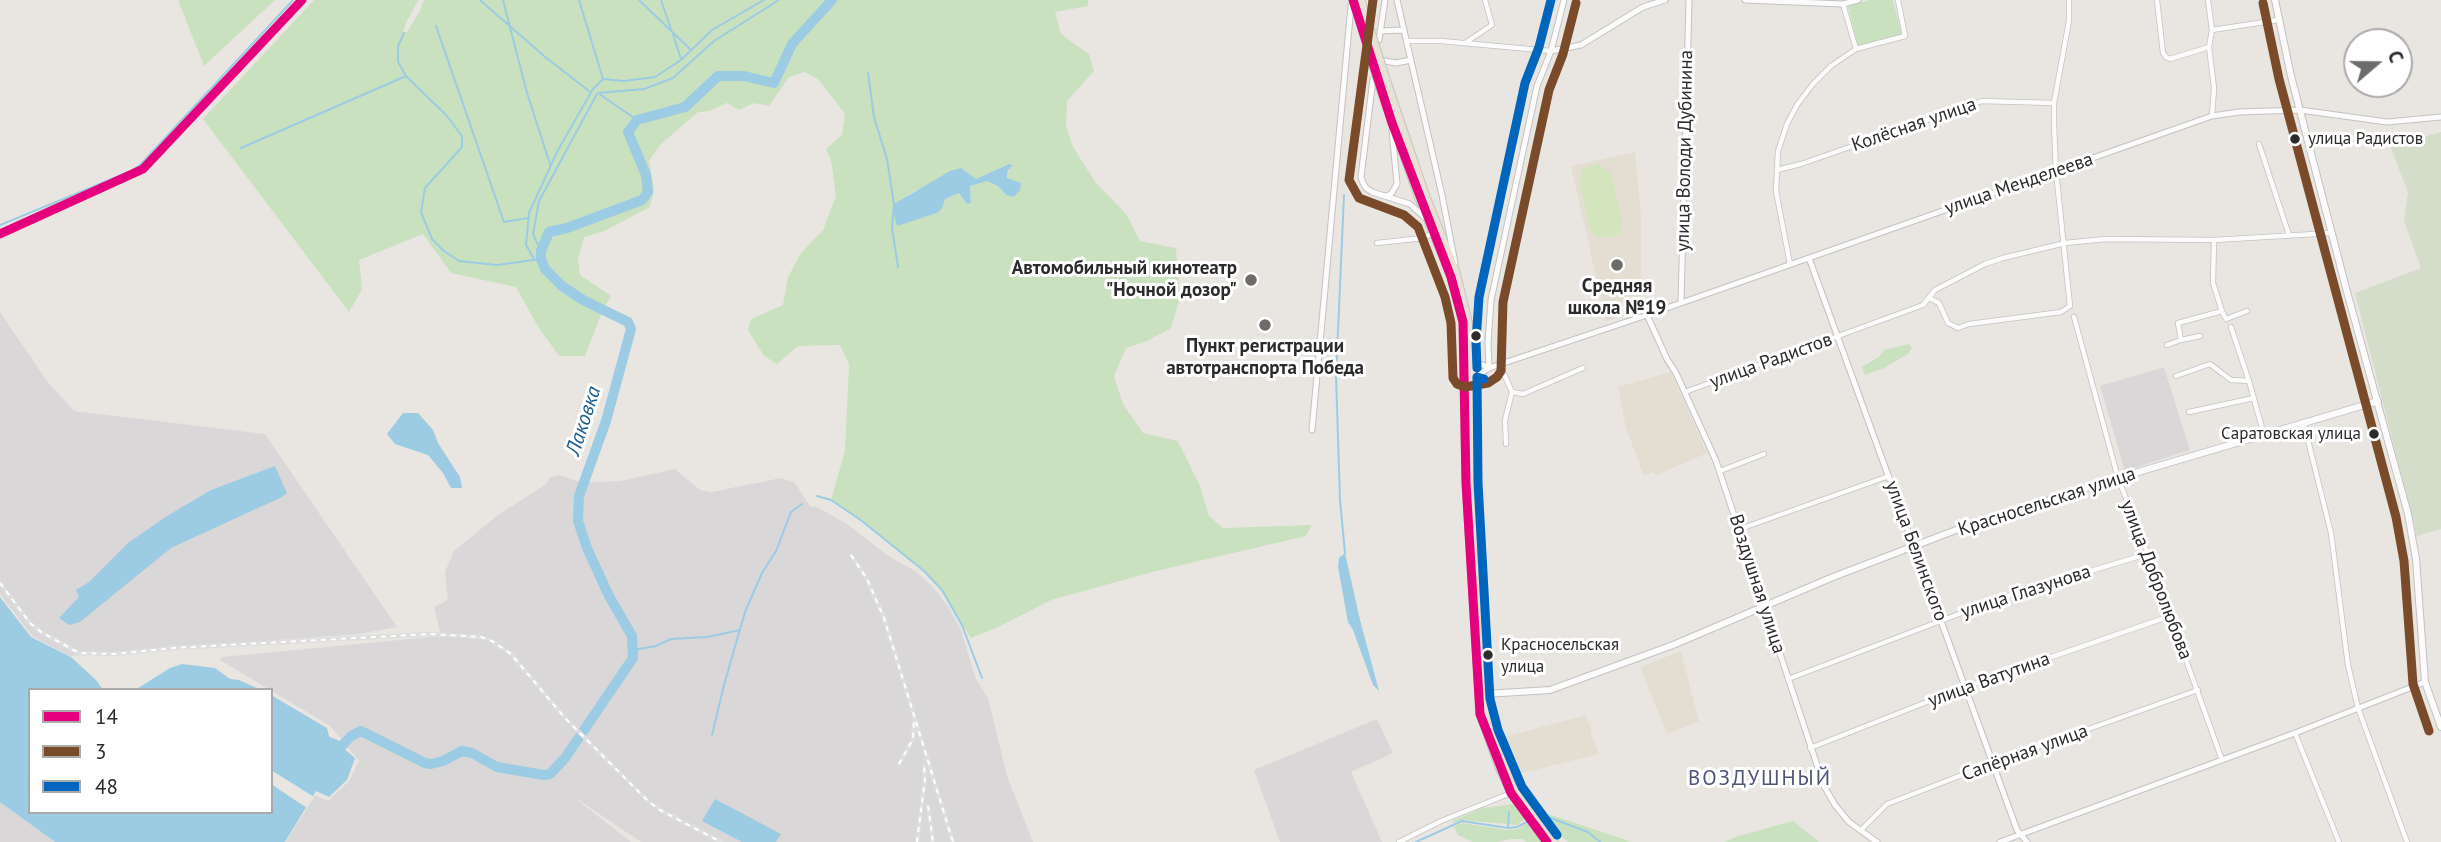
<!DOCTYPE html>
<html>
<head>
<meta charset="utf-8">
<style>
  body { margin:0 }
  #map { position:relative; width:2441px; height:842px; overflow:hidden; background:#e9e6e2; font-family:"PT Sans",sans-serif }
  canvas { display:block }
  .legend { position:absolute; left:28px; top:688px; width:245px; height:126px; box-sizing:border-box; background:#fff; border:2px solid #aaa; margin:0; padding:9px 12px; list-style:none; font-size:21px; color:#2b2b2b }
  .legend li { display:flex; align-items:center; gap:14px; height:35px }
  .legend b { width:35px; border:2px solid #aaa }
  .north { position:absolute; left:2343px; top:28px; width:70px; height:70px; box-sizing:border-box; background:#fff; border:2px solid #aaa; border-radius:50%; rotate:70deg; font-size:19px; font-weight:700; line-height:28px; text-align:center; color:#2b2b2b }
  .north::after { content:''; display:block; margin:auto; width:24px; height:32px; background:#6e6c6b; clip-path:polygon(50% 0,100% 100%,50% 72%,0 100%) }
</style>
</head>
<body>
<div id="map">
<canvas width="2441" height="842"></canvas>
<ul class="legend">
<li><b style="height:9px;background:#e5007d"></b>14</li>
<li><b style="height:9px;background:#7a4b2a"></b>3</li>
<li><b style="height:9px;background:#0065bd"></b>48</li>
</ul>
<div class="north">С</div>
</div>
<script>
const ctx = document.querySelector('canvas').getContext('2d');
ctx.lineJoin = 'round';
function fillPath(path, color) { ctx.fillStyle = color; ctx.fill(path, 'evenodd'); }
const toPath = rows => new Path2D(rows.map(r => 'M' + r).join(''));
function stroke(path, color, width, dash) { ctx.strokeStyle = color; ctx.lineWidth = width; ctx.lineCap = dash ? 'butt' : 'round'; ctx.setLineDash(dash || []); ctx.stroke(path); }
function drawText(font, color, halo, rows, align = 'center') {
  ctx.font = font + ' "PT Sans",sans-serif'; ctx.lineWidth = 6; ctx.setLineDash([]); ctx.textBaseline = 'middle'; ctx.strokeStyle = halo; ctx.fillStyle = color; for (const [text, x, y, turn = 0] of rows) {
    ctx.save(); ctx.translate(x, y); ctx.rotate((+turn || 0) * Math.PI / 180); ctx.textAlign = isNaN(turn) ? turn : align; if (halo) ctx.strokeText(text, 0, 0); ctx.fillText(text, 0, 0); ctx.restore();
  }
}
const industrial = toPath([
  [0,312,47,381,74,411,265,434,397,627,359,634,70,656,32,636,0,594],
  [2164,367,2190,450,2125,471,2100,386],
  [675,469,700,490,711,492,781,478,795,483,810,506,819,508,847,524,887,555,915,571,933,587,949,608,961,630,976,679,988,698,1007,776,1033,842,641,842,571,795,631,842,286,842,315,795,328,801,349,781,359,761,330,726,220,660,222,657,441,636,434,607,448,600,445,572,454,551,498,515,545,485,550,477,559,475,577,481,592,482,620,481],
  [1377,719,1393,753,1351,772,1382,842,1280,842,1254,770],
  [0,802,55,842,0,842]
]);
const education = toPath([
  [1635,152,1641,217,1641,309,1606,321,1571,166],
  [1671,372,1707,453,1657,475,1653,472,1644,476,1626,428,1618,387],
  [1681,651,1699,721,1667,734,1640,667],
  [1586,715,1587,722,1590,722,1591,733,1599,754,1518,774,1504,737]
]);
const green = toPath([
  [178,0,275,0,204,66],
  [314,0,418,0,406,23,403,32,407,32,420,11,424,0,1088,0,1088,6,1055,12,1061,34,1089,54,1094,71,1067,101,1066,126,1073,147,1096,183,1127,215,1140,241,1176,248,1180,298,1171,328,1147,341,1126,348,1114,376,1123,404,1143,433,1178,441,1200,486,1209,516,1223,528,1312,525,1306,536,1152,572,1051,600,1000,626,971,638,942,590,924,571,862,521,831,500,845,451,849,364,840,345,798,346,777,364,764,356,748,330,751,319,783,305,788,277,801,253,823,230,836,196,831,160,826,149,842,135,845,114,819,80,804,72,789,77,769,106,754,103,739,110,727,103,710,111,698,112,660,145,649,161,654,189,650,207,604,231,584,237,578,259,580,275,611,296,603,310,585,356,559,356,539,328,516,287,451,273,423,234,359,260,362,289,349,312,203,119],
  [1009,164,1006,195,998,186,987,181,970,186,971,202,959,193,945,199,937,213,898,225,909,194,927,185,966,174,976,179],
  [1870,0,1893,0,1902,36,1858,47,1848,6],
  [1909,344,1912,348,1908,354,1884,368,1865,375,1862,367,1879,357,1884,350],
  [1514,804,1526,819,1516,825,1463,820,1453,823,1452,821,1483,808],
  [1548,814,1626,840,1631,842,1568,842,1554,831],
  [1793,821,1819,842,1724,842,1738,836],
  [1462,823,1507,830,1518,829,1528,823,1542,842,1526,842,1522,839,1512,839,1497,842,1473,842,1458,835,1454,827]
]);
const cemetery = toPath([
  [2441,132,2441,529,2417,536,2355,293,2421,268,2404,221,2408,192,2390,146]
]);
const pitch = toPath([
  [1599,164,1611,173,1622,220,1622,228,1618,235,1612,237,1598,237,1590,228,1580,183,1582,171,1588,166]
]);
const water = toPath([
  [1009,164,1013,165,1008,170,1007,178,1021,183,1020,190,1014,197,1006,195,998,186,987,181,970,186,971,203,967,204,959,193,945,199,942,208,937,213,897,226,894,215,894,204,950,171,961,168,976,179],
  [403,413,418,413,433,430,438,443,460,477,462,488,451,488,443,473,428,455,395,444,387,434],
  [275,466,287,493,282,497,171,548,80,622,69,625,59,618,79,597,76,590,89,582,128,543,167,516,211,490],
  [1345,553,1360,620,1379,691,1373,685,1353,630,1348,622,1338,567,1339,558],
  [0,597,31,637,71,657,97,681,103,690,30,690,30,812,271,812,271,695,327,728,329,736,355,758,347,780,329,797,316,791,285,842,55,842,0,802],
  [182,664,215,668,230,679,239,680,261,690,135,690,170,668],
  [715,799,781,834,776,842,742,842,702,821]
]);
const pier = toPath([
  [271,770,314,797,307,808,271,784]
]);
const stream = toPath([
  [480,0,544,56,589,91],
  [503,0,527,93,550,164],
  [579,0,603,79,624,81,655,77,681,60,712,30,764,0],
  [639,0,691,50],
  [661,0,671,29],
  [436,26,504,222,528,218],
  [404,33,398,46,398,62,406,76,447,116,462,136,462,147,425,188,421,212,432,239,444,251,459,261,497,265,541,259],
  [673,34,681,59],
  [868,73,874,117,887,159,894,204,892,228,898,267],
  [637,120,598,93,644,89,673,78,714,41,779,0],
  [241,148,406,76],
  [1344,195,1336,376,1340,500,1345,553],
  [0,225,131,171,140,165,293,0],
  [541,251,533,234,539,201,597,94],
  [534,259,526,245,529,213,558,150,593,89,602,80],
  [817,496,831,500,862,521,924,571,942,590,962,625,982,678],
  [633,650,656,646,671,639,707,637,740,630],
  [712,735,724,685,745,612,762,573,776,551,791,512,802,504],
  [1538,816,1545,816,1588,832,1600,842],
  [1508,828,1509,812],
  [1416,842,1462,821,1508,828,1517,827,1527,822]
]);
const river = toPath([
  [332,743,341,747,351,736,361,731,425,763,431,764,443,761,462,751,472,753,497,767,544,775,550,774,565,758,633,658,632,636,609,596,587,548,578,521,579,496,606,421,631,329,628,322,583,300,562,286,545,269,541,259,541,251,549,232,567,228,642,200,648,192,646,175,628,132,637,120,685,107,718,76,744,76,774,83,792,44,832,0]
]);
const minor = toPath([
  [2157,0,2163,53,2166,57,2170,59,2209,47],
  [2208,0,2212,30,2209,47,2214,88,2212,116],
  [2212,30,2278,20],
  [1406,41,1441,41,1551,51],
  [1465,43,1492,25,1485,0],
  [1856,49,1905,36,1898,0],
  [2259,144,2289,235],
  [1777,170,1801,164,1982,101,2054,103],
  [2214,240,2213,283,2222,311,2226,319,2247,311],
  [1377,243,1423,238,1433,233],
  [1790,264,1776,191,1778,151,1787,124,1797,105,1813,84,1831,66,1856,49,1843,4],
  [1929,298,1939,303,1948,323,1958,328,1969,324,2061,312,2070,306,2056,171,2054,124,2054,103,2069,21,2069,0],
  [2074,317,2118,478,2148,554,2222,760],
  [2231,327,2249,381,2264,435],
  [2200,336,2181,340,2178,323,2222,311],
  [2167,345,2181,340],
  [1500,365,1512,392,1523,394,1583,368],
  [2176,376,2210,364,2231,380,2249,381],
  [1685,392,1923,305,1935,290,1985,264,2003,258,2065,243,2106,239,2214,240,2332,233],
  [2189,412,2254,398],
  [2304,424,2331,533,2348,665,2358,708,2407,842],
  [1506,444,1505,420,1512,392],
  [1720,471,1764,454],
  [1740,529,1889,476],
  [1788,679,2001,598,2147,554],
  [2295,733,2339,842],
  [1810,748,1965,687,2170,616],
  [1861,830,1887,804,1993,763,2198,690],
  [1399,842,1441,821,1511,793]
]);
const tertiary = toPath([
  [1397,0,1442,195,1455,263],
  [1745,0,1843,4,1858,0],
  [1380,31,1403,30],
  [1379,40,1385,0],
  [1551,51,1581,45,1643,7,1665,0],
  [1385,61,1396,63,1411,60],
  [1373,79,1361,177,1363,183,1366,188,1372,192,1410,204,1425,218],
  [1386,196,1391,194,1397,184,1392,130],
  [0,234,143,169,302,0],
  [1809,258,2017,830,2027,842],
  [1681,302,1689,0],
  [1647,315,1667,359,1676,373,1716,461,1824,786,1835,805,1849,822,1877,842],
  [1468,364,1483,365,1489,368],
  [1489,368,1488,343,1491,300,1537,86,1551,51,1564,0],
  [1468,375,1483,372,1489,368,1647,315,2212,116,2239,112,2300,110,2387,122,2441,117],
  [1312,430,1351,6],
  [2000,842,2295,733,2425,682]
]);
const secondary = toPath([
  [2275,0,2291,76,2346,288,2408,514,2416,559,2425,682,2441,727],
  [1485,694,1550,690,1673,645,1833,577,1956,530,2118,478,2378,401]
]);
const primary = toPath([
  [1387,82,1425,194,1456,272,1469,325,1472,480,1485,694,1489,723,1512,786,1537,822,1554,842],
  [1380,88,1418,196,1451,277,1463,322,1466,483,1480,714,1499,767,1511,793,1547,842]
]);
const rail = toPath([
  [851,555,867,579,884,618,953,842],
  [0,583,30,623,41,632,79,653,113,654,173,648,430,634,481,637,492,641,511,654,565,718,648,801,660,810,721,842],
  [899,764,913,739,914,720],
  [928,806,933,842],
  [917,842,925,779,924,765]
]);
const primaryBridge = toPath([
  [1353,0,1380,88],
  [1361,0,1387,82]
]);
const bus1 = toPath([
  [1353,0,1392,123,1451,277,1463,322,1466,483,1480,714,1511,793,1547,842],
  [0,234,143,169,302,0]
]);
const bus2 = toPath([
  [1373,0,1349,180,1359,198,1404,215,1418,227,1445,297,1451,323,1453,378,1457,384,1465,387,1488,383,1497,377,1501,371,1503,302,1549,90,1563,54,1576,3],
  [2263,3,2279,79,2396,517,2404,561,2413,684,2429,731]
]);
const bus3 = toPath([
  [1477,368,1476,342,1479,297,1525,83,1539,47,1551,0],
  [1484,379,1477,377,1478,483,1490,699,1498,730,1522,787,1557,835]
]);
const markers = [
  [2295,139,6,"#2b2b2b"],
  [1617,265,7,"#6e6c6b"],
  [1251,280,7,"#6e6c6b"],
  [1265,325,7,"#6e6c6b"],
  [1476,336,6,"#2b2b2b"],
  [2374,434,6,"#2b2b2b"],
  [1488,655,6,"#2b2b2b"]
];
const busNames = [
  ["улица Радистов",2308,139],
  ["Саратовская улица",2361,434,"right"],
  ["Красносельская",1501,645],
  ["улица",1501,667]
];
const streetNames = [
  ["Колёсная улица",1914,125,-19],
  ["улица Володи Дубинина",1685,151,-89],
  ["улица Менделеева",2019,184,-19],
  ["улица Радистов",1771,361,-20],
  ["Красносельская улица",2047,502,-18],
  ["улица Белинского",1916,551,70],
  ["улица Добролюбова",2156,580,69],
  ["Воздушная улица",1757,584,72],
  ["улица Глазунова",2026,592,-18],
  ["улица Ватутина",1989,680,-20],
  ["Сапёрная улица",2025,753,-20]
];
const poiNames = [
  ["Автомобильный кинотеатр",1237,269,"right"],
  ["\"Ночной дозор\"",1237,291,"right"],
  ["Средняя",1617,287],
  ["школа №19",1617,309],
  ["Пункт регистрации",1265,347],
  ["автотранспорта Победа",1265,369]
];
const waterNames = [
  ["Лаковка",584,421,-72]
];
const neighbourhoodNames = [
  ["ВОЗДУШНЫЙ",1760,779]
];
fillPath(industrial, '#dad7d9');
fillPath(education, '#e3ded1');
fillPath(green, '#c9e1be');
fillPath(cemetery, '#d4dcca');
fillPath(pitch, '#d2e5bc');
fillPath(water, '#9ccbe4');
fillPath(pier, '#e9e6e2');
stroke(stream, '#9ccbe4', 2);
stroke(river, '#9ccbe4', 10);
stroke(minor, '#c3c2c1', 6);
stroke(tertiary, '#c3c2c1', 7);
stroke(secondary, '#c3c2c1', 8);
stroke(primary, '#c5c4c2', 9);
stroke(minor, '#fcfbfb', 4.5);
stroke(tertiary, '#fcfbfb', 5);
stroke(secondary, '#fcfbfb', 6);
stroke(primary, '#e6e3d5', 7);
stroke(rail, '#dededf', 4.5);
stroke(rail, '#fff', 2, [5]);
stroke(primaryBridge, '#c5c4c2', 9, []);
stroke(primaryBridge, '#e6e3d5', 7);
stroke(bus1, '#e5007d', 9);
stroke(bus2, '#7a4b2a', 9);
stroke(bus3, '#0065bd', 9);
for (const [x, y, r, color] of markers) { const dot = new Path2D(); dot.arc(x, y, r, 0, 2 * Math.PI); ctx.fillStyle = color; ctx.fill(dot); stroke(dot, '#fff', 2.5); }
drawText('17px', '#2b2b2b', '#fff', busNames, 'left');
drawText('19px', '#2b2b2b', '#fff', streetNames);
drawText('bold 19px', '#2b2b2b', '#fff', poiNames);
drawText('italic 21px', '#195d91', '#fff', waterNames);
ctx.letterSpacing = '2px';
drawText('21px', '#4f5378', '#fff', neighbourhoodNames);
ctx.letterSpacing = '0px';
</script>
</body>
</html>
